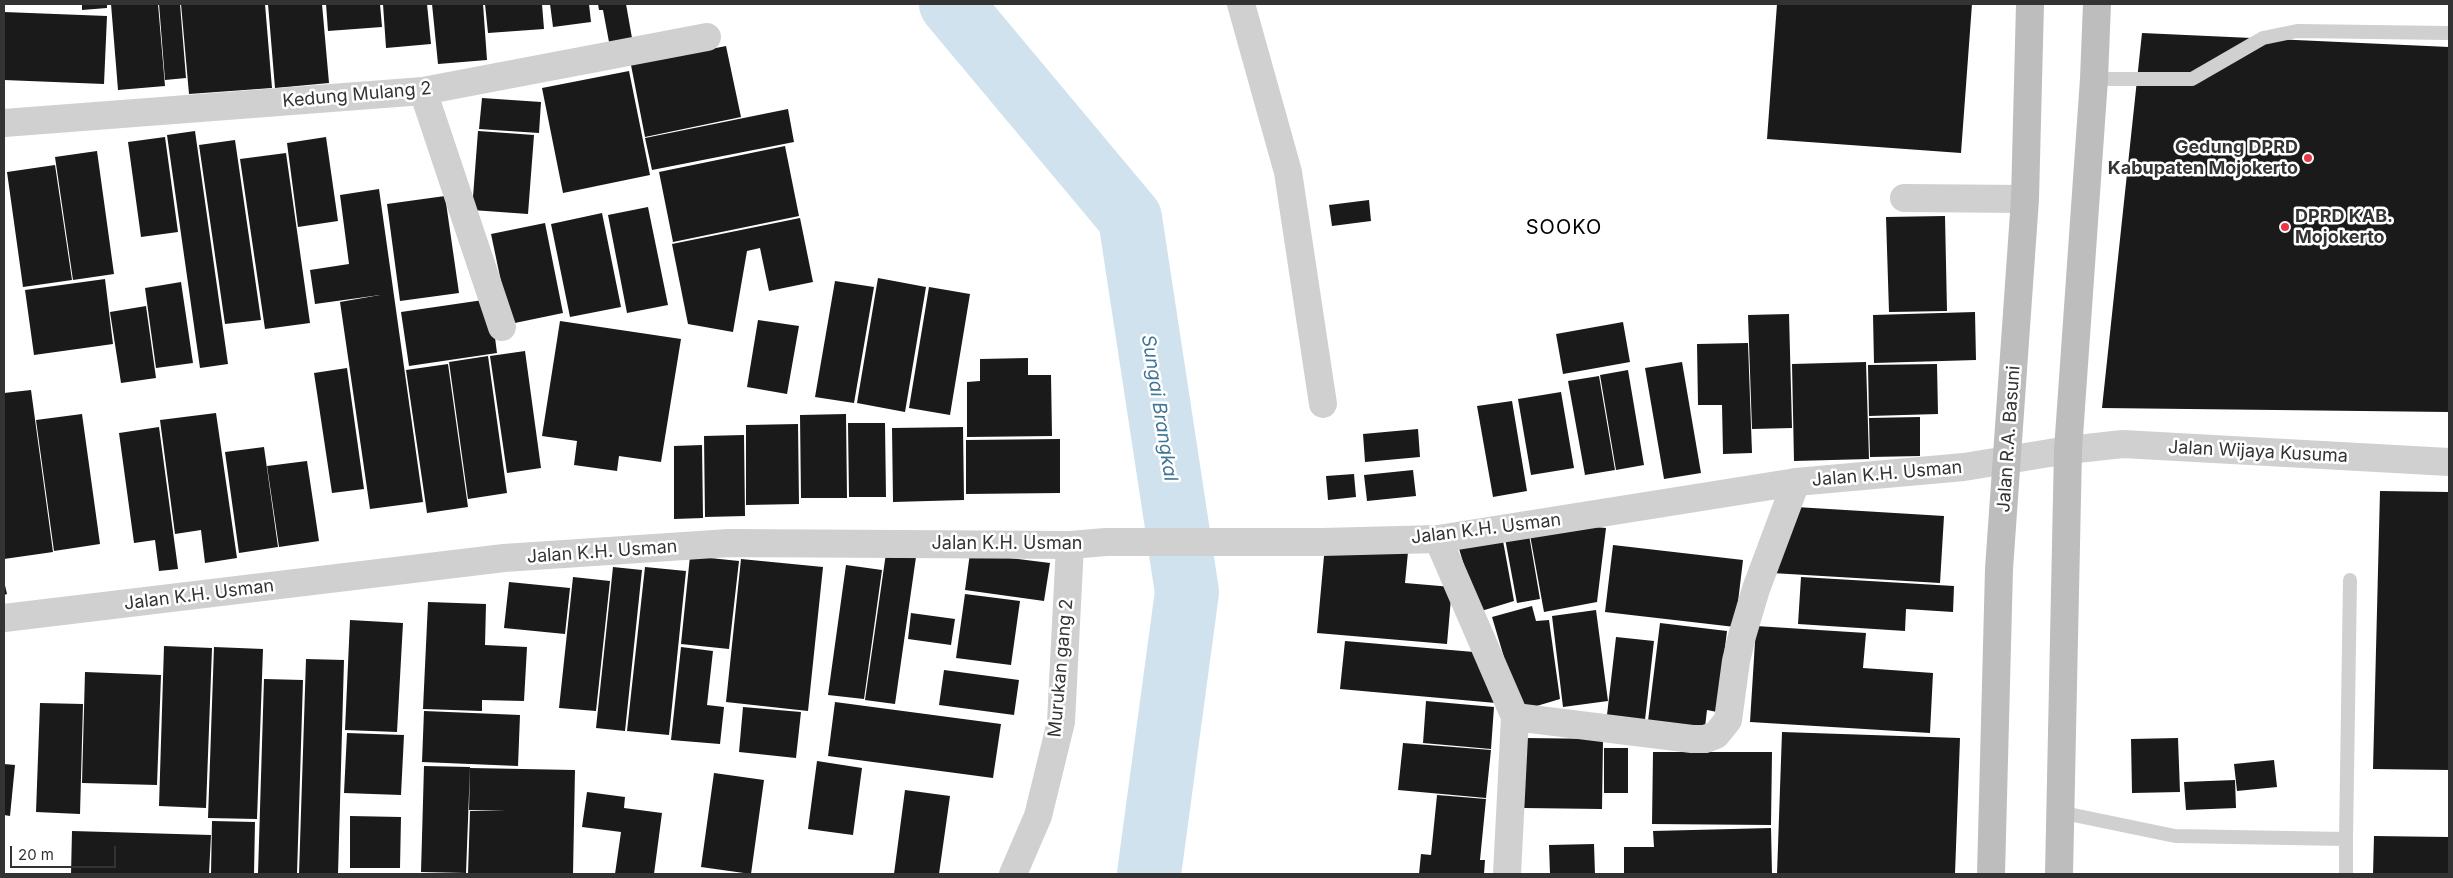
<!DOCTYPE html>
<html>
<head>
<meta charset="utf-8">
<style>
  body { margin:0 }
  #map { position:relative; width:2453px; height:878px; overflow:hidden; background:#fff; font-family:Inter,sans-serif }
  canvas { display:block }
  .frame { position:absolute; inset:0; border:5px solid #333; pointer-events:none }
  .scale { position:absolute; left:10px; top:846px; width:106px; height:22px; box-sizing:border-box; border:2px solid #333; border-top:0; padding-left:6px; font-size:15px; line-height:18px; white-space:nowrap; color:#333; -webkit-text-stroke:4px #fff; paint-order:stroke }
</style>
</head>
<body>
<div id="map">
<canvas width="2453" height="878"></canvas>
<div class="frame"></div>
<div class="scale">20 m</div>
</div>
<script>
const ctx = document.querySelector('canvas').getContext('2d');
ctx.lineJoin = 'round';
const toPath = rows => new Path2D(rows.map(r => 'M' + r).join(''));
function stroke(path, color, width, dash) { ctx.strokeStyle = color; ctx.lineWidth = width; ctx.lineCap = dash ? 'butt' : 'round'; ctx.setLineDash(dash || []); ctx.stroke(path); }
function fillPath(path, color) { ctx.fillStyle = color; ctx.fill(path, 'evenodd'); }
function drawText(font, color, halo, rows, align = 'center') {
  ctx.font = font + ' Inter,sans-serif'; ctx.lineWidth = 5; ctx.setLineDash([]); ctx.textBaseline = 'middle'; ctx.strokeStyle = halo; ctx.fillStyle = color; for (const [text, x, y, turn = 0] of rows) {
    ctx.save(); ctx.translate(x, y); ctx.rotate((+turn || 0) * Math.PI / 180); ctx.textAlign = isNaN(turn) ? turn : align; if (halo) ctx.strokeText(text, 0, 0); ctx.fillText(text, 0, 0); ctx.restore();
  }
}
const river = toPath([
  [951,4,1130,218,1187,592,1149,874]
]);
const building = toPath([
  [82,4,107,4,107,8,82,10],
  [111,4,158,4,165,86,118,90],
  [159,4,180,4,186,78,165,80],
  [181,4,265,4,272,88,189,94],
  [268,4,322,4,329,83,275,88],
  [326,4,380,4,382,27,328,31],
  [383,4,427,4,431,44,386,48],
  [432,4,483,4,487,60,438,64],
  [485,4,542,4,544,29,488,33],
  [550,4,589,4,591,22,553,27],
  [598,4,626,4,632,38,609,42,603,10,599,10],
  [1777,4,1972,4,1961,153,1767,139],
  [4,12,107,16,104,84,4,80],
  [2142,33,2449,47,2449,412,2102,408],
  [726,46,741,117,645,137,631,65],
  [629,71,650,175,563,193,542,88],
  [482,98,541,102,539,133,479,129],
  [788,109,794,142,652,170,645,138],
  [195,131,228,364,200,368,167,135],
  [478,131,534,135,528,214,472,210],
  [165,137,178,232,141,237,128,142],
  [326,137,338,221,298,227,287,143],
  [235,140,261,320,225,324,199,145],
  [785,146,799,216,673,242,659,172],
  [97,151,114,274,73,280,55,157],
  [286,153,310,323,265,329,240,159],
  [55,165,72,280,23,287,7,172],
  [379,189,423,502,370,509,340,302,380,295,315,304,310,270,349,264,340,195],
  [445,196,459,293,400,301,387,204],
  [1369,200,1371,221,1332,226,1329,205],
  [648,207,668,305,627,313,608,215],
  [602,213,621,307,570,317,551,224],
  [1945,216,1947,311,1889,312,1886,217],
  [800,218,813,282,769,291,760,248,747,251,733,332,688,324,672,244],
  [545,223,563,313,510,324,491,234],
  [878,278,926,287,905,412,857,403],
  [105,279,113,344,34,355,25,290],
  [835,281,874,287,854,403,815,397],
  [181,282,193,363,156,368,145,288],
  [929,287,970,294,950,415,909,408],
  [490,299,497,353,409,366,401,312],
  [146,306,156,378,121,383,110,312],
  [1975,312,1976,360,1874,363,1873,315],
  [1789,314,1792,428,1752,429,1748,315],
  [758,320,799,326,787,394,747,387],
  [560,321,681,339,661,462,619,456,617,471,574,465,577,441,542,436],
  [1623,322,1630,362,1563,374,1556,334],
  [1748,343,1752,453,1723,454,1722,405,1698,405,1697,344],
  [525,351,541,468,507,473,490,356],
  [488,356,507,493,468,499,449,362],
  [1028,358,1028,375,1051,375,1052,436,967,437,967,382,980,381,980,359],
  [1682,362,1701,473,1664,479,1645,368],
  [1866,362,1869,459,1794,461,1792,364],
  [448,364,468,507,427,513,406,370],
  [1937,364,1938,414,1869,416,1868,365],
  [347,368,364,489,332,493,314,373],
  [1628,370,1644,465,1616,470,1600,375],
  [1599,376,1615,470,1585,475,1568,381],
  [31,390,53,552,4,559,4,393],
  [1561,392,1574,468,1531,475,1518,399],
  [1512,401,1527,491,1493,497,1477,406],
  [216,413,237,558,205,563,201,530,175,534,160,420],
  [82,414,100,544,54,551,36,420],
  [846,414,847,498,801,498,800,415],
  [1920,417,1920,456,1870,457,1869,418],
  [848,423,885,423,886,497,849,497],
  [798,424,799,504,746,505,746,425],
  [159,427,178,569,159,571,155,540,134,543,119,433],
  [963,427,964,500,893,502,892,428],
  [1418,429,1420,457,1365,462,1363,434],
  [744,435,745,516,705,517,704,436],
  [1060,439,1060,493,966,494,966,440],
  [702,445,703,518,674,519,674,446],
  [264,447,278,547,239,553,225,452],
  [307,461,319,541,279,547,267,466],
  [1413,470,1416,496,1367,501,1364,475],
  [1354,474,1356,497,1328,500,1326,476],
  [2380,491,2449,492,2449,770,2373,769],
  [1796,507,1944,516,1940,583,1772,573],
  [1583,526,1606,528,1597,602,1544,612,1530,535],
  [1528,529,1540,599,1517,603,1504,533],
  [1501,530,1514,601,1478,612,1457,542],
  [1325,545,1408,552,1405,583,1452,587,1447,644,1317,633],
  [1613,545,1743,560,1735,627,1605,612],
  [887,546,917,550,895,704,865,700],
  [970,553,1050,563,1044,601,965,590],
  [690,556,739,561,729,649,681,644],
  [741,559,823,567,808,711,726,702],
  [846,565,882,570,864,699,828,695],
  [613,567,642,570,625,731,596,728],
  [645,567,686,571,669,735,627,731],
  [573,577,610,581,596,711,559,708],
  [1801,577,1954,586,1953,612,1906,609,1905,631,1798,624],
  [4,581,7,594,4,595],
  [509,582,570,588,565,634,504,628],
  [965,594,1020,601,1011,665,956,658],
  [428,602,486,604,485,645,527,647,524,701,482,700,482,711,423,709],
  [1532,606,1536,621,1549,620,1560,699,1520,711,1492,617],
  [1596,610,1608,701,1563,707,1552,616],
  [911,613,955,619,951,645,908,639],
  [350,620,403,623,397,732,345,730],
  [1660,623,1727,631,1717,712,1707,710,1705,727,1648,721],
  [1756,626,1866,633,1863,668,1933,673,1930,733,1750,722],
  [1616,637,1654,641,1645,720,1607,715],
  [1345,641,1474,652,1496,703,1340,689],
  [164,646,212,648,206,808,159,806],
  [214,647,263,649,257,819,208,818],
  [681,647,713,651,707,705,724,707,720,744,671,740],
  [306,659,344,660,338,874,299,874],
  [944,670,1019,680,1014,715,939,705],
  [85,672,161,675,157,785,82,783],
  [264,679,303,680,297,874,258,874],
  [1426,701,1494,707,1491,749,1423,743],
  [835,702,1001,724,993,778,828,756],
  [40,703,83,704,80,814,36,812],
  [743,707,801,712,796,758,739,752],
  [424,711,520,715,518,766,422,762],
  [1782,732,1960,738,1955,874,1777,874],
  [347,733,404,735,401,795,344,793],
  [1524,738,1603,739,1602,809,1524,808],
  [2178,738,2180,792,2132,793,2131,739],
  [1403,743,1491,750,1486,798,1398,790],
  [1604,748,1628,748,1628,793,1604,793],
  [1653,752,1772,752,1771,825,1652,824],
  [2274,760,2277,787,2237,791,2234,764],
  [817,761,862,768,853,835,808,829],
  [4,764,15,765,10,816,4,815],
  [424,766,470,767,466,873,421,872],
  [470,768,575,770,573,874,468,874,470,811,506,811,469,810],
  [714,773,764,780,751,874,701,867],
  [2235,780,2236,808,2186,810,2184,782],
  [905,790,950,796,939,874,894,874],
  [587,792,625,797,624,808,662,813,654,874,615,874,621,832,582,827],
  [1437,795,1486,799,1480,860,1485,860,1484,874,1419,874,1421,854,1431,855],
  [350,816,401,817,400,868,350,868],
  [212,821,255,822,254,874,211,874],
  [1771,828,1772,874,1624,874,1624,847,1654,847,1653,831],
  [72,831,211,835,209,874,71,874],
  [2374,836,2449,837,2449,874,2373,874],
  [1594,844,1595,874,1550,874,1549,845]
]);
const service = toPath([
  [2094,79,2192,79,2263,38,2297,31,2449,33],
  [2059,812,2175,836,2346,839,2350,580],
  [2346,839,2346,874]
]);
const minor = toPath([
  [1241,4,1288,172,1323,404],
  [423,91,502,327],
  [4,123,423,91,707,37],
  [1904,198,2025,199],
  [1438,539,1515,717,1507,874],
  [1515,717,1692,739,1705,739,1716,735,1728,720,1736,661,1742,636,1756,589,1796,482],
  [1013,874,1038,816,1061,722,1070,545]
]);
const tertiary = toPath([
  [4,618,504,558,729,543,1070,545,1106,542,1322,542,1438,539,1796,482,1964,467,2068,450,2123,444,2449,462]
]);
const secondary = toPath([
  [1991,874,1999,569,2025,199,2030,4],
  [2059,874,2068,450,2094,79,2097,4]
]);
const markers = [
  [2308,158,5,"#e63946"],
  [2285,227,5,"#e63946"]
];
const streetNames = [
  ["Kedung Mulang 2",357,95,-5],
  ["Jalan R.A. Basuni",2009,439,-86],
  ["Jalan Wijaya Kusuma",2258,452,3],
  ["Jalan K.H. Usman",1887,474,-5],
  ["Jalan K.H. Usman",1486,529,-7],
  ["Jalan K.H. Usman",1007,544],
  ["Jalan K.H. Usman",602,552,-4],
  ["Jalan K.H. Usman",199,595,-7],
  ["Murukan gang 2",1061,668,-85]
];
const poiNames = [
  ["Gedung DPRD",2298,148],
  ["Kabupaten Mojokerto",2298,169],
  ["DPRD KAB.",2295,217,"left"],
  ["Mojokerto",2295,238,"left"]
];
const waterNames = [
  ["Sungai Brangkal",1159,408,81]
];
const quarterNames = [
  ["SOOKO",1564,228]
];
stroke(river, '#cfe2ee', 64);
fillPath(building, '#1a1a1a');
stroke(service, '#d0d0d0', 14);
stroke(minor, '#d0d0d0', 28);
stroke(tertiary, '#d0d0d0', 28);
stroke(secondary, '#bdbdbd', 28);
for (const [x, y, r, color] of markers) { const dot = new Path2D(); dot.arc(x, y, r, 0, 2 * Math.PI); ctx.fillStyle = color; ctx.fill(dot); stroke(dot, '#fff', 2); }
drawText('18px', '#333', '#fff', streetNames);
drawText('bold 18px', '#333', '#fff', poiNames, 'right');
drawText('italic 19px', '#3f7597', '#fff', waterNames);
ctx.letterSpacing = '1px';
drawText('20px', '#000', '#fff', quarterNames);
ctx.letterSpacing = '0px';
</script>
</body>
</html>
